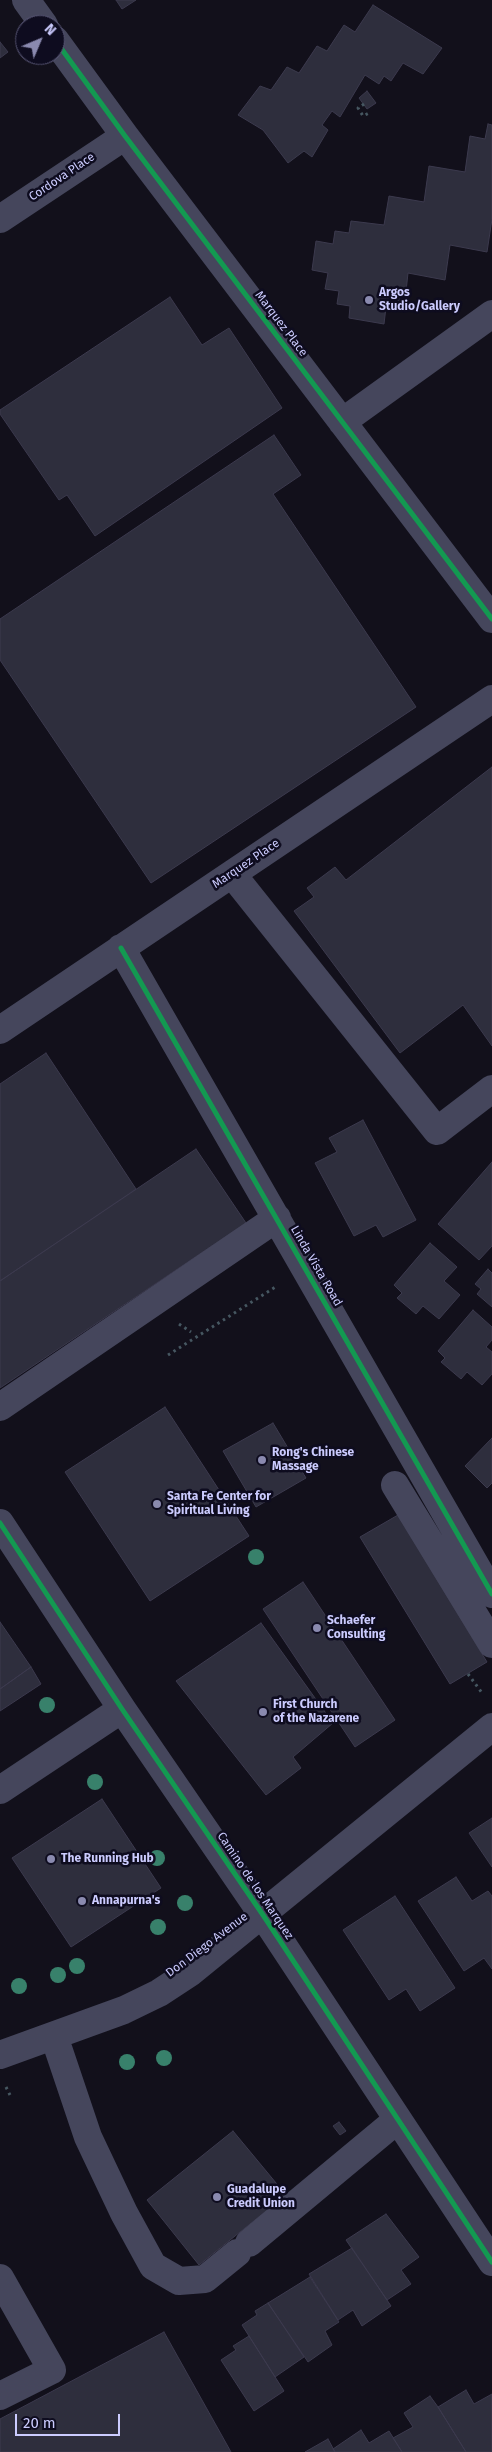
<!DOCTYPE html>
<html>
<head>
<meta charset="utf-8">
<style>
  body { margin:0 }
  #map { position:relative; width:492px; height:2452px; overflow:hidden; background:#12101b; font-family:"Fira Sans",sans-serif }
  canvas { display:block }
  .north { position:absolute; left:15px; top:15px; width:50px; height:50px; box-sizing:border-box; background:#0e0c1f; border:1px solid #5a5878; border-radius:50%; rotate:45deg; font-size:14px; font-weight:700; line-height:20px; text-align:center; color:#cbcbfe }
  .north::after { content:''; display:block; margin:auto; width:18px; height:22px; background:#8a8aaf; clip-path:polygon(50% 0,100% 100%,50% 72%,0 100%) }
  .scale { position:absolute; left:15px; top:2414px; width:105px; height:22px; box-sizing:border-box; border:2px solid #cbcbfe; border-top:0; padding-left:6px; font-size:15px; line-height:18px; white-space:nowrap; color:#cbcbfe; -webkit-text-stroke:4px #0e0c1f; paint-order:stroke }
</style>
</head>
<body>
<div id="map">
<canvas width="492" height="2452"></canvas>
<div class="north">N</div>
<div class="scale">20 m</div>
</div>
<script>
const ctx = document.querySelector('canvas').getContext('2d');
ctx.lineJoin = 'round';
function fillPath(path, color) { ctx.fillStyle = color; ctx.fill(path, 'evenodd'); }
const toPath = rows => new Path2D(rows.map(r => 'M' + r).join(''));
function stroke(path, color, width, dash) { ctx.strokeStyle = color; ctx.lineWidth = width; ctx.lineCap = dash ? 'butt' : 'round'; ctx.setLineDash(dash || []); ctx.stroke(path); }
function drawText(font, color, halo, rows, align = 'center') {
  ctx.font = font + ' "Fira Sans",sans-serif'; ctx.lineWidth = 5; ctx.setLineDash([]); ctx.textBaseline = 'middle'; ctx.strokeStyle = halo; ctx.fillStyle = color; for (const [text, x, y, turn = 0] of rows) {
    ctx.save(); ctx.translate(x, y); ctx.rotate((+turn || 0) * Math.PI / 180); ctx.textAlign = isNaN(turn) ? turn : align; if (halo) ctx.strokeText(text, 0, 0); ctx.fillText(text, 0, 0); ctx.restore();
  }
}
const building = toPath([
  [116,0,136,0,122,9,116,0],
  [373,5,442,48,423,74,403,63,391,81,384,76,379,84,365,75,340,117,332,111,322,125,328,130,312,157,304,151,288,163,263,130,238,115,260,86,271,90,287,67,299,73,317,46,327,51,344,25,355,32,373,5],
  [0,42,8,52,0,58,0,42],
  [367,91,376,103,367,109,359,98,367,91],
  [488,124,492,125,492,219,487,252,450,245,445,280,408,273,404,310,386,307,384,324,349,318,350,306,337,304,339,291,325,289,328,273,312,270,316,241,333,244,335,231,349,233,351,221,384,225,389,196,424,202,429,166,465,172,470,136,485,139,488,124],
  [170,297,202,345,229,328,282,408,95,536,67,495,59,500,0,414,0,410,170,297],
  [274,435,301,475,273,494,416,707,151,883,0,660,0,619,274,435],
  [492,767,492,1046,463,1005,400,1053,294,911,314,897,307,888,335,867,346,880,492,767],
  [46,1053,136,1189,0,1281,0,1084,46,1053],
  [363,1120,416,1220,383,1237,376,1225,354,1236,315,1163,337,1152,329,1138,363,1120],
  [196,1149,246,1223,0,1388,0,1281,196,1149],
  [492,1162,492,1246,479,1260,438,1224,492,1162],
  [430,1243,457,1267,444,1281,460,1295,439,1319,423,1306,416,1314,397,1298,402,1293,394,1285,430,1243],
  [488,1269,492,1273,492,1307,477,1294,481,1289,475,1284,488,1269],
  [473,1310,492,1327,492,1340,486,1347,492,1352,492,1374,482,1385,467,1372,461,1379,441,1362,445,1358,438,1351,473,1310],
  [165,1407,249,1536,150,1601,65,1472,165,1407],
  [273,1423,306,1478,256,1507,223,1451,273,1423],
  [492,1438,492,1483,487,1488,465,1466,492,1438],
  [398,1515,487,1662,450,1684,360,1537,398,1515],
  [303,1582,395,1720,355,1747,263,1609,303,1582],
  [0,1622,31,1667,0,1689,0,1622],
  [261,1623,333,1723,293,1757,301,1768,266,1795,176,1681,261,1623],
  [31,1667,41,1684,0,1711,0,1689,31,1667],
  [102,1799,161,1888,71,1947,12,1858,102,1799],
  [492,1818,492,1867,469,1833,492,1818],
  [456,1877,472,1901,488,1891,492,1896,492,1969,484,1958,464,1971,418,1901,456,1877],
  [395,1896,455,1988,420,2011,406,1989,389,2000,343,1930,395,1896],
  [339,2122,346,2131,340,2135,333,2126,339,2122],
  [233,2131,286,2195,199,2265,147,2200,233,2131],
  [386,2214,419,2257,401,2270,411,2284,387,2300,346,2240,386,2214],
  [352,2248,391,2306,362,2326,353,2310,338,2320,309,2274,352,2248],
  [310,2277,339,2322,325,2331,332,2345,308,2362,268,2303,310,2277],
  [268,2303,304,2357,275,2377,242,2325,257,2315,255,2311,268,2303],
  [164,2332,231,2452,0,2452,0,2419,164,2332],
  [249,2336,284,2391,254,2411,221,2360,236,2350,233,2346,249,2336],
  [466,2390,474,2404,492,2394,492,2452,466,2452,438,2407,466,2390],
  [430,2396,438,2407,466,2452,402,2452,393,2438,413,2427,404,2413,430,2396],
  [361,2430,369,2443,389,2431,402,2452,335,2452,333,2449,361,2430],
  [328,2439,335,2452,305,2452,328,2439]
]);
const path = toPath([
  [364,104,358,108,363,116,371,112],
  [179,1324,191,1332],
  [168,1355,277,1286],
  [468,1674,482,1693],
  [6,2087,10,2095]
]);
const minor = toPath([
  [26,0,44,25],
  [55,40,125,136,492,619],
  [0,219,125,136],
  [342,422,492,314],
  [232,874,437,1131,492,1089],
  [121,948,492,1594],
  [0,1030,492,699],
  [0,1407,277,1218],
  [395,1485,492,1644],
  [0,1523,122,1709,263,1915,492,2262],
  [0,1790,122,1709],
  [54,2036,88,2137,124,2213,153,2266,179,2281,205,2279,237,2253],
  [0,2055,124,2010,159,1993,191,1972,492,1727],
  [249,2243,397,2120],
  [0,2278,52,2370,0,2396]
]);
const cycleway = toPath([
  [55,40,125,136,492,619],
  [121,948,492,1594],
  [0,1523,122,1709,263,1915,492,2262]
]);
const trees = [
  [256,1557],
  [47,1705],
  [95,1782],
  [157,1858],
  [185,1903],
  [158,1927],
  [77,1966],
  [58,1975],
  [19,1986],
  [164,2058],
  [127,2062]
];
const markers = [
  [369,300,5,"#8a8aaf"],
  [262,1460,5,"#8a8aaf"],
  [157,1504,5,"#8a8aaf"],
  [317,1628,5,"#8a8aaf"],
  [263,1712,5,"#8a8aaf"],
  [51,1859,5,"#8a8aaf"],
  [82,1901,5,"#8a8aaf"],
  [217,2197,5,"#8a8aaf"]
];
const streetNames = [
  ["Cordova Place",62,177,-34],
  ["Marquez Place",281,324,53],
  ["Marquez Place",246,864,-34],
  ["Linda Vista Road",316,1266,60],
  ["Camino de los Marquez",255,1886,56],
  ["Don Diego Avenue",207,1945,-37]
];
const poiNames = [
  ["Argos",379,293],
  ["Studio/Gallery",379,307],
  ["Rong's Chinese",272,1453],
  ["Massage",272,1467],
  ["Santa Fe Center for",167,1497],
  ["Spiritual Living",167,1511],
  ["Schaefer",327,1621],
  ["Consulting",327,1635],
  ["First Church",273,1705],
  ["of the Nazarene",273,1719],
  ["The Running Hub",61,1859],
  ["Annapurna's",92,1901],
  ["Guadalupe",227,2190],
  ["Credit Union",227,2204]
];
fillPath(building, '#2e2e3d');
stroke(building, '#3c3a4e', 1);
stroke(path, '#465761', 3, [2.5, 4]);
stroke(minor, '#45465c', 28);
stroke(cycleway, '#139951', 5);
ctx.fillStyle = '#38816b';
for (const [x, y] of trees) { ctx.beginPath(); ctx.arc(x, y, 8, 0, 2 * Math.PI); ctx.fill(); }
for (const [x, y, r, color] of markers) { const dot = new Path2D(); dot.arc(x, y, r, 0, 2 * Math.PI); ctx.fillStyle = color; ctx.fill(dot); stroke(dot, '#0e0c1f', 2); }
drawText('12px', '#cbcbfe', '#0e0c1f', streetNames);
drawText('bold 12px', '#cbcbfe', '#0e0c1f', poiNames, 'left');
</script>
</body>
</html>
